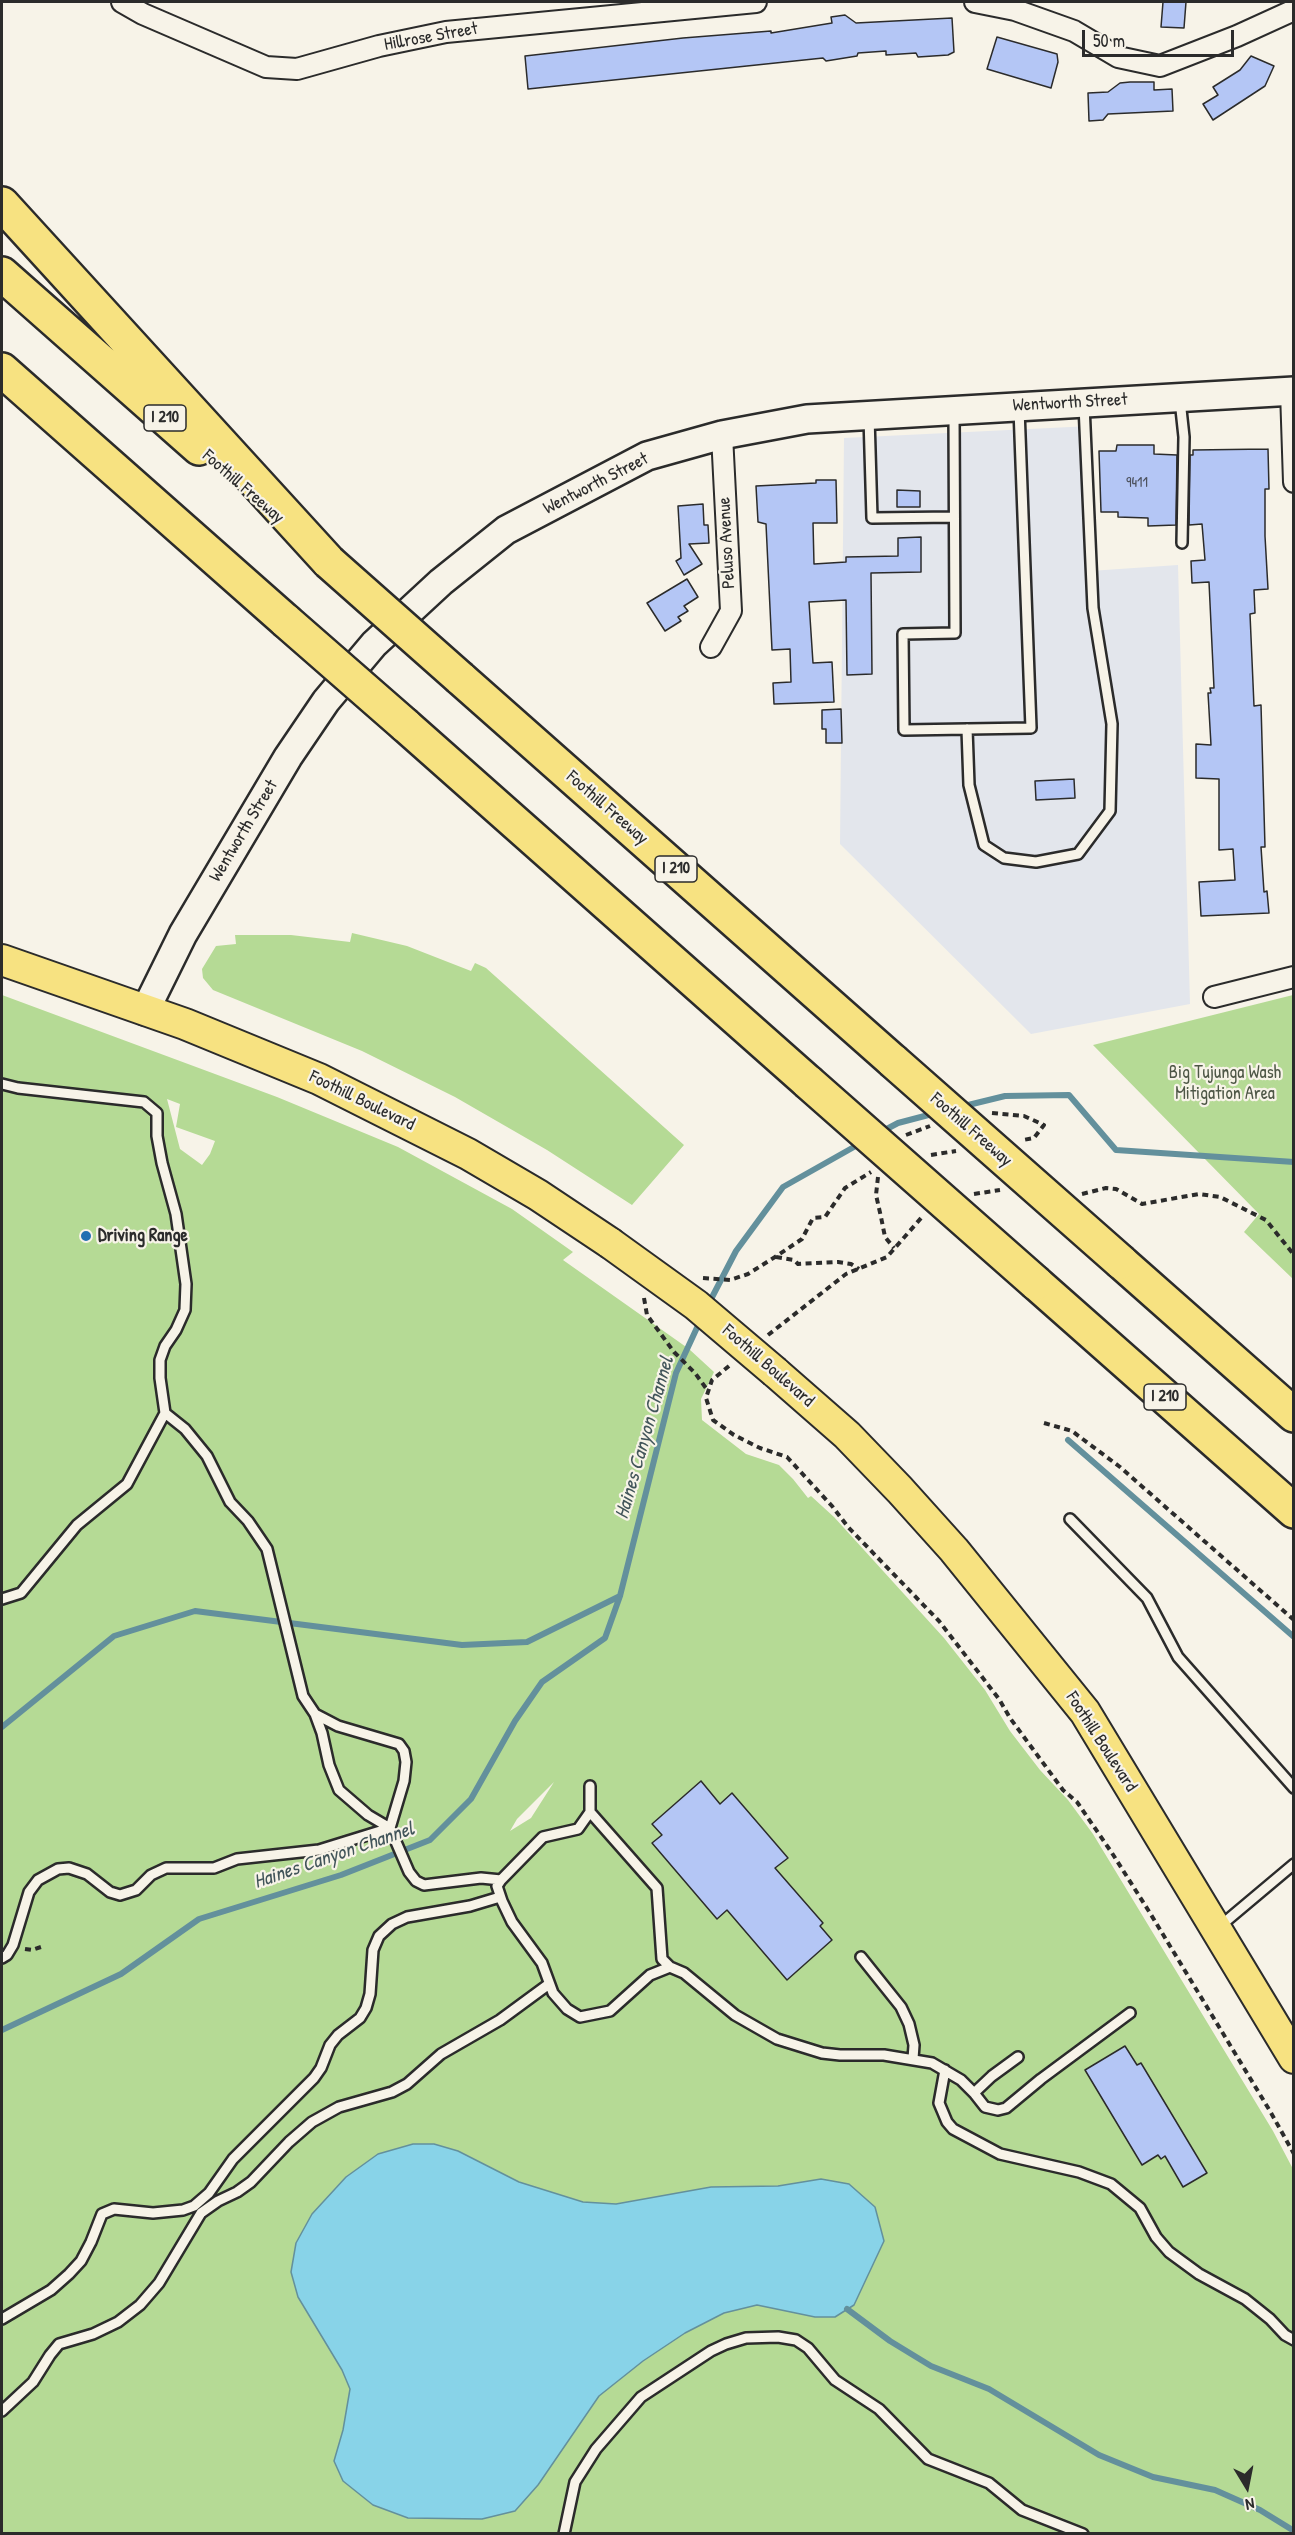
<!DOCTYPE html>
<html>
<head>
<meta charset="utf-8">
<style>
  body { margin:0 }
  #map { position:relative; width:1295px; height:2535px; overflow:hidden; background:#f7f3e8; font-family:"Patrick Hand",sans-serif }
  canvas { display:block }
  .frame { position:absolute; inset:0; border:3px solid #2b2b2b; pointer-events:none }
  .north { position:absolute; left:1217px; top:2457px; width:60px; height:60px; -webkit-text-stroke:4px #f7f3e8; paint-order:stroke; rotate:170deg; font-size:16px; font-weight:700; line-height:24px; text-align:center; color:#2b2b2b }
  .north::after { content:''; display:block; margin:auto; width:21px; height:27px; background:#2b2b2b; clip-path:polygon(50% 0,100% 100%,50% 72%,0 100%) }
  .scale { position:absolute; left:1082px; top:30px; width:152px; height:27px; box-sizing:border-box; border:3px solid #2b2b2b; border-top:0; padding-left:8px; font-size:18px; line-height:21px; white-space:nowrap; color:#2b2b2b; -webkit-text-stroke:4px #f7f3e8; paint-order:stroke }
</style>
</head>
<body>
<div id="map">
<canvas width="1295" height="2535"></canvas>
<div class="frame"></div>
<div class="north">N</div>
<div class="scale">50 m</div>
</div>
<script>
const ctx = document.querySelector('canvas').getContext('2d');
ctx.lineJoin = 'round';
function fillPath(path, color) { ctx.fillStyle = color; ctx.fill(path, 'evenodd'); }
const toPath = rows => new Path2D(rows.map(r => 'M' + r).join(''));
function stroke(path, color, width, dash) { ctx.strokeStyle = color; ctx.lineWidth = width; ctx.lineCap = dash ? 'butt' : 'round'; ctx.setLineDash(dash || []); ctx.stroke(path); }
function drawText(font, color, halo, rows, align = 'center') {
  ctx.font = font + ' "Patrick Hand",sans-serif'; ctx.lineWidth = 4.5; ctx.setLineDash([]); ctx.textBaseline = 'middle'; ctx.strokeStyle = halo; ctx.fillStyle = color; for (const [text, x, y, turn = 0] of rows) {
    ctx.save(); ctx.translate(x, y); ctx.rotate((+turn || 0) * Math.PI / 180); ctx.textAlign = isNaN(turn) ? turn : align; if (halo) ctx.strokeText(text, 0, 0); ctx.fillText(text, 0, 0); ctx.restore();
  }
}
const built = toPath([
  [1091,426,1090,571,1178,565,1190,1004,1031,1034,840,844,844,438]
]);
const green = toPath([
  [352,933,407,946,471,971,475,963,486,968,684,1145,632,1205,547,1150,455,1097,362,1051,213,990,203,978,202,969,216,946,236,944,235,935,291,935,350,942],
  [2,995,277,1097,398,1147,512,1209,573,1252,563,1260,689,1349,714,1372,701,1399,702,1420,746,1454,779,1465,793,1479,808,1498,811,1496,834,1517,944,1638,985,1690,1010,1731,1040,1770,1068,1800,1093,1834,1273,2131,1293,2169,1294,2533,2,2533],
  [167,1099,180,1104,176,1127,215,1141,210,1154,202,1165,180,1149],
  [554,1782,531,1818,510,1831,517,1819],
  [1293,995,1294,995,1293,1279,1244,1232,1259,1214,1093,1045]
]);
const water = toPath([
  [413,2144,434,2144,458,2151,519,2182,583,2202,616,2204,711,2187,778,2186,821,2179,849,2184,875,2207,884,2241,854,2305,835,2317,815,2317,757,2305,724,2313,685,2333,643,2361,599,2396,538,2485,515,2511,482,2519,408,2518,373,2505,343,2481,334,2461,343,2430,350,2389,342,2370,298,2297,291,2272,296,2243,312,2214,346,2177,378,2154,413,2144]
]);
const stream = toPath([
  [960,1107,1005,1096,1069,1095,1116,1150,1294,1162],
  [881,1132,898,1123,936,1113],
  [708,1305,736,1251,783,1187,861,1143],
  [1068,1440,1294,1637],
  [2,1727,114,1636,195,1611,462,1645,527,1642,620,1596],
  [2,2030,121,1974,199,1919,341,1875,430,1840,471,1799,515,1721,542,1682,605,1638,620,1596,676,1373,701,1319],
  [847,2309,890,2341,931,2366,989,2389,1099,2455,1153,2477,1215,2490,1260,2510,1294,2531]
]);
const building = toPath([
  [1163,2,1186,2,1184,28,1161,27,1163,2],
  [845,15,856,23,952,18,954,52,948,55,918,57,916,53,886,55,886,51,858,53,857,56,826,61,823,58,528,89,525,56,683,38,771,31,771,33,832,23,831,17,845,15],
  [997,37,1057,54,1058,62,1051,88,987,69,997,37],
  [1251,56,1274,66,1265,86,1213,120,1203,104,1218,95,1213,87,1240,70,1251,56],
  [1130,82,1154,82,1154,90,1172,89,1173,111,1108,114,1103,120,1089,121,1088,93,1108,92,1120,83,1130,82],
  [1117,445,1154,445,1154,454,1177,455,1176,525,1148,526,1148,518,1118,517,1118,512,1101,512,1099,451,1116,451,1117,445],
  [1268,449,1269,489,1265,489,1265,536,1268,589,1254,590,1255,613,1250,614,1254,706,1261,705,1265,847,1261,847,1264,892,1267,891,1269,913,1201,916,1199,882,1235,880,1233,849,1219,850,1219,779,1196,778,1196,744,1211,745,1208,693,1211,693,1210,688,1214,688,1209,582,1192,583,1191,561,1205,560,1202,524,1189,525,1190,455,1193,455,1193,450,1268,449],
  [816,480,836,480,837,523,813,523,814,564,846,562,846,557,898,556,898,538,921,537,921,572,871,573,872,674,847,675,846,600,809,602,813,663,832,662,834,702,774,704,773,683,791,682,790,649,772,650,766,524,758,522,756,486,816,483,816,480],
  [897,490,920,491,920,507,897,507,897,490],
  [703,504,704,525,708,525,709,543,689,544,702,564,684,575,676,561,681,558,678,506,703,504],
  [687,579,698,597,684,606,688,611,678,617,681,621,665,631,647,603,687,579],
  [841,709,842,743,826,743,826,729,822,729,822,710,841,709],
  [1074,779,1075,798,1036,800,1035,781,1074,779],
  [701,1781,720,1804,732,1793,788,1858,775,1868,823,1923,820,1926,832,1940,787,1980,727,1910,717,1919,652,1843,662,1835,652,1824,701,1781],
  [1125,2046,1137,2065,1141,2063,1207,2173,1183,2187,1165,2156,1161,2159,1158,2155,1142,2165,1085,2070,1125,2046]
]);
const path = toPath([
  [992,1113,1024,1116,1044,1125,1034,1138,1023,1140],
  [906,1135,930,1126],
  [931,1155,956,1151],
  [878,1177,876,1195,881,1217,885,1237,894,1248],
  [974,1194,1000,1190],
  [1082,1194,1106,1188,1116,1189,1142,1204,1199,1194,1220,1197,1266,1220,1294,1255],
  [776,1257,794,1260,798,1264,838,1262,851,1264,859,1269],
  [703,1278,730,1280,748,1274,775,1257,802,1239,813,1218,825,1217,845,1188,871,1172],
  [644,1298,647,1315,674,1352,695,1373,708,1391],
  [768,1335,846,1274,887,1257,922,1217],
  [729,1366,712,1380,706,1398,713,1420,734,1435,760,1448,787,1457,832,1506,848,1527,939,1621,999,1699,1010,1718,1063,1790,1077,1802,1112,1853,1150,1913,1270,2111,1294,2154],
  [1044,1423,1072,1431,1120,1467,1294,1620],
  [25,1949,32,1950,44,1946]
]);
const lane = toPath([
  [1180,400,1184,437,1182,543],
  [954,414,955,633,903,634,904,730,1031,728,1019,409],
  [869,417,872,518,954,517],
  [967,729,969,785,984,845,1004,858,1036,862,1078,854,1110,811,1112,724,1093,608,1084,405],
  [2,1084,18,1088,144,1102,157,1113,157,1136,162,1163,176,1214,186,1284,185,1310,176,1330,165,1346,160,1360,160,1378,165,1413,185,1429,207,1456,230,1502,248,1521,267,1549,303,1696,315,1714,322,1733,329,1765,339,1790,368,1815,390,1828,409,1872,416,1881,424,1885,481,1878,501,1880,543,1837,578,1829,590,1812],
  [1070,1519,1147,1598,1178,1657,1294,1788],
  [2,1599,21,1593,77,1525,127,1484,165,1413],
  [590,1786,590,1812,657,1888,662,1959,670,1967,684,1973,735,2015,777,2039,822,2053,840,2055,884,2055,932,2063,961,2080,974,2093,992,2076,1018,2057],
  [501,1880,497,1886,502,1901,512,1922,542,1963,553,1993,567,2009,580,2017,610,2011,650,1975,670,1967],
  [1219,1927,1294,1864],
  [861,1957,901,2007,909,2024,914,2045,913,2059],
  [2,1958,7,1955,13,1945,29,1892,38,1880,58,1869,69,1868,87,1874,110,1892,120,1895,136,1890,151,1875,166,1868,214,1868,237,1859,319,1850,390,1828,404,1781,406,1762,404,1751,399,1744,338,1726,315,1714],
  [945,2070,939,2103,947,2122,953,2129,1000,2154,1079,2172,1111,2184,1140,2208,1156,2237,1169,2252,1199,2274,1245,2299,1270,2319,1285,2335,1294,2340],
  [974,2093,985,2107,998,2110,1006,2108,1041,2079,1130,2013],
  [2,2319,51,2290,69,2274,81,2261,91,2242,102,2214,114,2209,153,2213,183,2210,194,2206,209,2193,233,2159,314,2078,321,2068,330,2045,338,2035,360,2018,366,2008,370,1994,373,1950,379,1936,392,1924,407,1917,470,1906,500,1897],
  [2,2411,33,2382,50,2355,59,2344,93,2334,118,2322,140,2305,159,2283,201,2213,218,2201,237,2192,251,2182,289,2142,312,2122,339,2107,392,2092,407,2084,441,2054,500,2020,549,1984],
  [564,2534,575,2482,596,2449,641,2397,711,2351,726,2344,746,2338,778,2337,796,2340,808,2348,835,2380,879,2409,928,2459,989,2483,1022,2510,1083,2534]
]);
const street = toPath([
  [122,2,143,14,266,67,297,69,379,46,446,32,756,2],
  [975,2,1015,10,1074,31,1118,57,1160,66,1237,36,1294,10],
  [1291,391,1294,482],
  [711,647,731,611,722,435],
  [1214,997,1294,977]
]);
const secondary = toPath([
  [145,1011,183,934,288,757,326,701,374,644,441,582,506,530,647,456,722,435,807,419,1294,391]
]);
const primary = toPath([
  [2,960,185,1024,319,1079,468,1154,538,1195,610,1243],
  [775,1372,847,1435,900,1490,954,1550,1085,1712,1294,2058]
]);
const highway = toPath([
  [2,204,329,562],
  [2,274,199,448],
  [2,370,286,621],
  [460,678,893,1061],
  [405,725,808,1082],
  [1121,1262,1294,1415],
  [1036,1283,1294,1511]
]);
const primaryBridge = toPath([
  [610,1243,696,1305,775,1372]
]);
const highwayBridge = toPath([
  [329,562,460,678],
  [286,621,405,725],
  [893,1061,1121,1262],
  [808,1082,1036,1283]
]);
const markers = [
  [86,1236,6,"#1f6fb2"]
];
const numberNames = [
  ["9411",1137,483]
];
const shields = [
  [165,418,42],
  [676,869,42],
  [1165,1397,42]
];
const shieldNames = [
  ["I 210",165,418],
  ["I 210",676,869],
  ["I 210",1165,1397]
];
const streetNames = [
  ["Hillrose Street",431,37,-10],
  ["Wentworth Street",1070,403,-3],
  ["Wentworth Street",596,484,-27],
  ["Foothill Freeway",243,487,41],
  ["Peluso Avenue",727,543,-93],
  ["Foothill Freeway",607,808,41],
  ["Wentworth Street",244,831,-59],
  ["Foothill Boulevard",362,1101,26],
  ["Foothill Freeway",971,1130,41],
  ["Foothill Boulevard",768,1366,41],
  ["Foothill Boulevard",1101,1742,57]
];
const parkNames = [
  ["Big Tujunga Wash",1225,1073],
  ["Mitigation Area",1225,1094]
];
const poiNames = [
  ["Driving Range",98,1236]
];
const waterNames = [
  ["Haines Canyon Channel",645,1438,-74],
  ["Haines Canyon Channel",334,1856,-19]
];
fillPath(built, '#e3e6ec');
fillPath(green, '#b5da95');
fillPath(water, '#88d3e8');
stroke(water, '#63909c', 1.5);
stroke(stream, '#63909c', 6);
fillPath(building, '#b4c6f5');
stroke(building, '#2b2b2b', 1.5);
stroke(lane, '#2b2b2b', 14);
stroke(street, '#2b2b2b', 24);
stroke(secondary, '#2b2b2b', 32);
stroke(primary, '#2b2b2b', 34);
stroke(highway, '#2b2b2b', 38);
stroke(path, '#2b2b2b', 4, [6, 4.5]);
stroke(lane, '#f7f3e8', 9);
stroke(street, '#f7f3e8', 20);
stroke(secondary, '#f7f3e8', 27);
stroke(primary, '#f7e281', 30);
stroke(highway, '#f7e281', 33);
stroke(primaryBridge, '#2b2b2b', 34, []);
stroke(highwayBridge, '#2b2b2b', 38, []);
stroke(primaryBridge, '#f7e281', 30);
stroke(highwayBridge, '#f7e281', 33);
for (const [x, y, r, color] of markers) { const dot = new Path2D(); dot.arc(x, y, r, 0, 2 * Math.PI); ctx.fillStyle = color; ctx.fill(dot); stroke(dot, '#f7f3e8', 2); }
drawText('15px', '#4d525e', null, numberNames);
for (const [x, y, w] of shields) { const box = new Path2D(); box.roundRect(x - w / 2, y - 13, w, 26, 4.5); ctx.fillStyle = '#f7f3e8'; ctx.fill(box); stroke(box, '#2b2b2b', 1.5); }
drawText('bold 16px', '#2b2b2b', null, shieldNames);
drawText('18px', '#2b2b2b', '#f7f3e8', streetNames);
drawText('18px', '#4e5746', '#f7f3e8', parkNames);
drawText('bold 18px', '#2b2b2b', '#f7f3e8', poiNames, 'left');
drawText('italic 20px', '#42555a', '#f7f3e8', waterNames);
</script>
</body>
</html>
